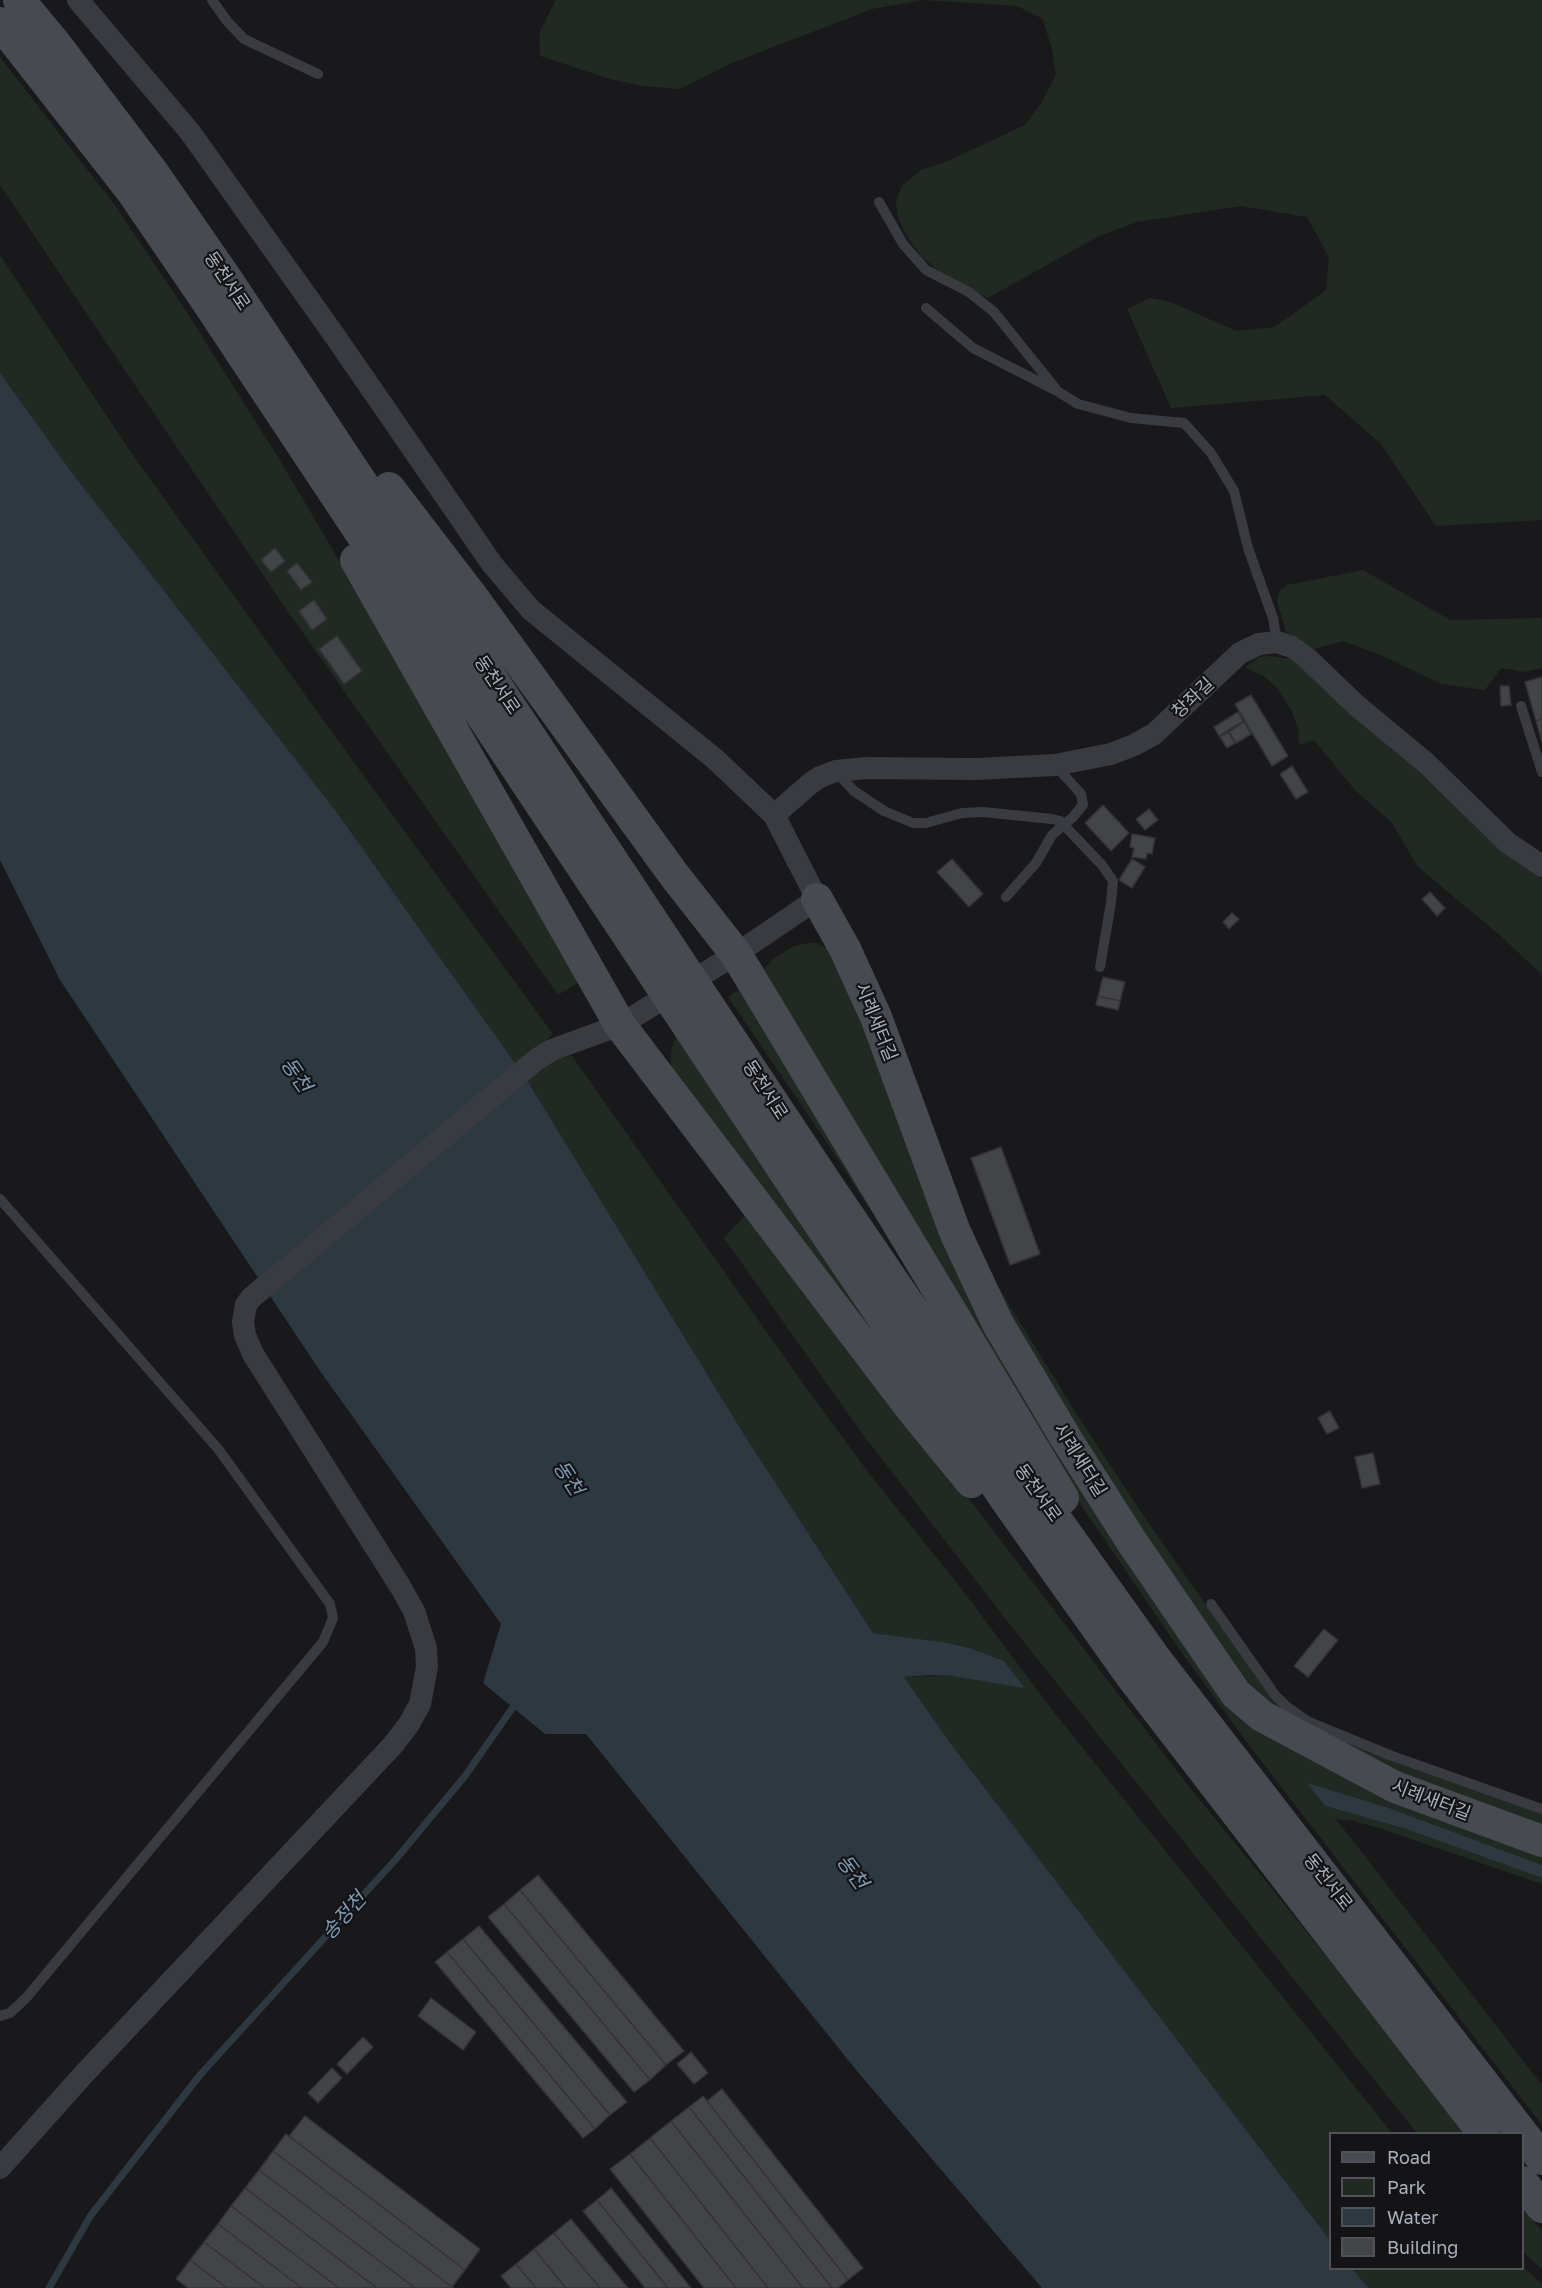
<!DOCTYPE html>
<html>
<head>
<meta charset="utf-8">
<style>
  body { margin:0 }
  #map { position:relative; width:1542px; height:2288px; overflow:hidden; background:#19191b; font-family:"Golos Text",sans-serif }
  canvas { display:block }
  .legend { position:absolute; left:1329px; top:2132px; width:195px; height:138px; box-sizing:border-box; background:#141416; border:2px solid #505258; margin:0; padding:8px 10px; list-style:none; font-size:18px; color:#abb0bc }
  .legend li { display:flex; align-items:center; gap:12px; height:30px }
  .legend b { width:30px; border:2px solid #505258 }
</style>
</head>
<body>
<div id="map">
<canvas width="1542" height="2288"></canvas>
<ul class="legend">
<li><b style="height:8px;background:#484a51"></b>Road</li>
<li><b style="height:16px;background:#202a22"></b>Park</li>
<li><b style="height:16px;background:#2e3840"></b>Water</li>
<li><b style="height:16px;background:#434448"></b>Building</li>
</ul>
</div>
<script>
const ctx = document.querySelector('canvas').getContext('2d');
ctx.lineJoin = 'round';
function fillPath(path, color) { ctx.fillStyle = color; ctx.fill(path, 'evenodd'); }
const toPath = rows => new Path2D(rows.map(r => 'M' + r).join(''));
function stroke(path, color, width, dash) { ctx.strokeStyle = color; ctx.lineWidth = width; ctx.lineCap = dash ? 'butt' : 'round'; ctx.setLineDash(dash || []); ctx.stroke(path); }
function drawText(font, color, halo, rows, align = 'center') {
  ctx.font = font + ' "Golos Text","Noto Sans KR",sans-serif'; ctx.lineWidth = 4.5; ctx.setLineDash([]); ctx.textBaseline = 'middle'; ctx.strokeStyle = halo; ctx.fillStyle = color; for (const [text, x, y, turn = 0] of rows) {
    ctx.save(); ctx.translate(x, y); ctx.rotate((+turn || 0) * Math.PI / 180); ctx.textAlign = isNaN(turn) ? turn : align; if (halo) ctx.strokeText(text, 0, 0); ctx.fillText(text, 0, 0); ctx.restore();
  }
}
const green = toPath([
  [556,0,1542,0,1542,520,1436,526,1380,443,1325,395,1171,408,1127,309,1150,298,1171,302,1236,331,1275,327,1326,290,1329,257,1307,217,1241,206,1137,222,1099,236,988,298,940,272,922,257,906,235,898,217,896,201,902,186,921,170,948,161,1025,125,1041,103,1056,75,1052,50,1043,19,1017,6,924,0,872,9,732,63,680,89,643,86,610,79,540,56,539,33],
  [0,57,114,204,188,314,281,462,434,722,579,982,558,995,282,603,0,185],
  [0,255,130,451,334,735,553,1034,536,1050,560,1058,572,1056,809,1392,871,1476,961,1588,1053,1711,1392,2133,1330,2134,1330,2240,948,1740,904,1677,952,1676,1025,1687,1004,1661,970,1648,943,1642,873,1633,745,1436,525,1077,335,810,73,474,0,373],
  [1363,570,1450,620,1542,618,1542,668,1525,672,1501,668,1485,690,1441,684,1381,655,1343,641,1314,649,1286,632,1277,601,1279,591,1287,585],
  [1270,656,1290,659,1299,665,1393,748,1516,862,1542,879,1542,975,1502,937,1418,867,1392,823,1354,789,1314,740,1300,745,1298,739,1299,732,1292,712,1278,689,1265,677,1245,667,1260,657],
  [808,943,817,943,834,953,905,1130,1214,1684,1542,1854,1542,1865,1389,1808,1308,1784,1325,1806,1406,1829,1542,1878,1542,1884,1382,1829,1354,1821,1336,1819,1542,2085,1542,2125,1245,1740,1177,1646,1066,1483,764,975,764,969,772,960,794,946],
  [740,989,925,1294,831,1149,728,997],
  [679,1034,896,1364,675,1078,671,1064,671,1053,673,1043],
  [749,1211,1187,1784,1358,1995,1466,2133,1417,2133,1008,1622,861,1432,724,1238],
  [992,1277,1076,1413,1141,1512,1262,1685,1325,1733,1393,1762,1542,1814,1542,1829,1438,1791,1332,1744,1252,1690,1175,1583,1029,1351],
  [1522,2206,1542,2231,1542,2269,1523,2252],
  [1523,2267,1542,2284,1542,2288,1368,2288,1353,2269,1522,2268]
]);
const water = toPath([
  [0,373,73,474,335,810,525,1077,745,1436,873,1633,943,1642,970,1648,1004,1661,1025,1688,952,1676,931,1675,904,1677,948,1740,1330,2240,1330,2268,1353,2269,1368,2288,1042,2288,857,2071,586,1734,545,1734,483,1683,501,1624,320,1371,60,980,0,860],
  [1307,1783,1389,1808,1542,1865,1542,1878,1406,1829,1325,1806]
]);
const stream = toPath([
  [49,2288,91,2215,200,2075,396,1859,465,1776,518,1700]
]);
const building = toPath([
  [275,548,285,561,271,572,261,560,275,548],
  [297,563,312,582,301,590,287,571,297,563],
  [314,600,327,619,312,630,299,611,314,600],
  [337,636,362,671,344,684,319,649,337,636],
  [1542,677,1542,719,1536,721,1525,682,1542,677],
  [1500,686,1509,686,1511,705,1501,706,1500,686],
  [1251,695,1288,756,1272,766,1235,704,1251,695],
  [1238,712,1243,721,1219,736,1214,727,1238,712],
  [1542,719,1542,742,1536,721,1542,719],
  [1244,722,1251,734,1236,743,1229,732,1244,722],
  [1228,732,1235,743,1227,748,1220,737,1228,732],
  [1292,766,1308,792,1296,799,1280,774,1292,766],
  [1103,805,1129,833,1111,851,1085,823,1103,805],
  [1149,809,1158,820,1145,830,1136,819,1149,809],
  [1132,834,1155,838,1152,854,1147,853,1146,859,1132,857,1134,848,1130,847,1132,834],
  [952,859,983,894,969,907,937,872,952,859],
  [1132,859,1145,867,1132,888,1119,880,1132,859],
  [1430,892,1445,908,1437,916,1422,899,1430,892],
  [1232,913,1239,919,1229,929,1223,922,1232,913],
  [1103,977,1125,982,1120,1001,1098,996,1103,977],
  [1098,996,1120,1001,1118,1010,1096,1005,1098,996],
  [1001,1147,1040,1254,1010,1265,971,1158,1001,1147],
  [1330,1411,1339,1428,1327,1434,1318,1418,1330,1411],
  [1373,1453,1380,1484,1362,1488,1355,1457,1373,1453],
  [1324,1629,1338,1640,1308,1677,1294,1666,1324,1629],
  [538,1875,684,2051,666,2065,520,1890,538,1875],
  [520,1890,666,2065,650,2080,504,1904,520,1890],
  [504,1904,650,2080,634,2092,488,1917,504,1904],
  [479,1926,627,2102,610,2115,463,1939,479,1926],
  [463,1939,610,2115,595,2129,447,1952,463,1939],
  [447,1952,595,2129,583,2138,435,1962,447,1952],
  [431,1998,476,2032,463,2050,418,2016,431,1998],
  [363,2037,373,2047,347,2074,337,2064,363,2037],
  [691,2052,708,2073,694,2084,677,2064,691,2052],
  [332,2068,342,2078,318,2103,308,2093,332,2068],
  [722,2089,863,2268,848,2280,707,2101,722,2089],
  [703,2096,848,2280,838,2288,832,2288,689,2107,703,2096],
  [689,2107,832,2288,803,2288,671,2121,689,2107],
  [305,2116,480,2249,465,2270,289,2136,305,2116],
  [671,2121,803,2288,768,2288,650,2138,671,2121],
  [286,2134,465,2270,452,2287,273,2151,286,2134],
  [650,2138,768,2288,736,2288,630,2154,650,2138],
  [273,2151,452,2287,454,2288,415,2288,259,2170,273,2151],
  [630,2154,736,2288,704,2288,610,2169,630,2154],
  [259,2170,415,2288,377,2288,245,2188,259,2170],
  [245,2188,377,2288,339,2288,231,2206,245,2188],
  [611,2188,691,2288,668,2288,597,2200,611,2188],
  [597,2200,668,2288,645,2288,583,2211,597,2200],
  [231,2206,339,2288,302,2288,218,2224,231,2206],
  [571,2219,628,2288,600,2288,554,2233,571,2219],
  [218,2224,302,2288,265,2288,204,2242,218,2224],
  [554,2233,600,2288,566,2288,534,2249,554,2233],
  [204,2242,265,2288,227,2288,190,2260,204,2242],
  [534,2249,566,2288,536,2288,516,2264,534,2249],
  [190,2260,227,2288,188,2288,176,2279,190,2260],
  [516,2264,536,2288,511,2288,501,2276,516,2264]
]);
const lane = toPath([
  [212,0,227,21,244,39,318,74],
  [879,202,903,244,926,270,969,292,994,312,1055,388],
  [926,308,973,348,1057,391,1078,404,1131,418,1184,423,1211,453,1234,491,1248,548,1273,618,1277,642],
  [1521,706,1542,772],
  [836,772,854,791,884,811,913,823,926,823,962,813,983,812,1052,819,1060,821,1102,865,1113,881,1111,903,1100,967],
  [1006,897,1036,863,1052,835,1073,817,1083,805,1081,794,1055,765],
  [0,1199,219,1450,330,1604,333,1618,323,1642,26,1998,10,2013,0,2016],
  [1211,1604,1275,1695,1286,1706,1309,1722,1392,1756,1542,1809]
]);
const street = toPath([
  [774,815,811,783,820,777,836,771,867,768,976,769,1055,765,1111,754,1134,745,1154,734,1240,653,1259,644,1277,642,1292,647,1307,658,1356,705,1426,763,1508,843,1542,866],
  [0,2168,83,2075,393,1745,409,1724,420,1704,427,1667,426,1648,414,1611,400,1586,253,1354,245,1335,243,1322,246,1305,251,1298,537,1059,552,1050,620,1025,736,954,817,899,774,815,715,759,531,610,492,564,337,339,190,132,78,0]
]);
const secondary = toPath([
  [19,0,54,42,154,174,228,281,829,1187,1028,1480,1155,1658,1542,2159],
  [0,23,131,190,204,297,804,1201,1006,1500,1131,1676,1484,2134],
  [389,488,471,595,674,875,736,954,1063,1498],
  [356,560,620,1025,913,1411,971,1482],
  [817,899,845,949,876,1017,955,1232,998,1324,1067,1440,1132,1542,1236,1694,1262,1716,1395,1787,1542,1841],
  [1522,2182,1542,2207]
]);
const streetNames = [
  ["동천서로",227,281,56],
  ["동천서로",497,685,56],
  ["창좌길",1193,698,-43],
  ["시례새터길",876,1022,68],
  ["동천서로",765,1090,57],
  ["시례새터길",1080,1460,58],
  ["동천서로",1038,1493,55],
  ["시례새터길",1431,1800,21],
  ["동천서로",1328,1882,52]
];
const waterNames = [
  ["동천",296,1075,55],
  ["동천",568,1478,57],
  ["동천",852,1872,54],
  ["송정천",344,1916,-48]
];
fillPath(green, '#202a22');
fillPath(water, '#2e3840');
stroke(stream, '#2e3840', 7);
fillPath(building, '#434448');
stroke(building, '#333337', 1.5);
stroke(lane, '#3a3b41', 10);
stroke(street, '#3a3b41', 22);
stroke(secondary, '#484a51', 32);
drawText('18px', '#abb0bc', '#141416', streetNames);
drawText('italic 20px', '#809db8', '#141416', waterNames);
</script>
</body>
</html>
